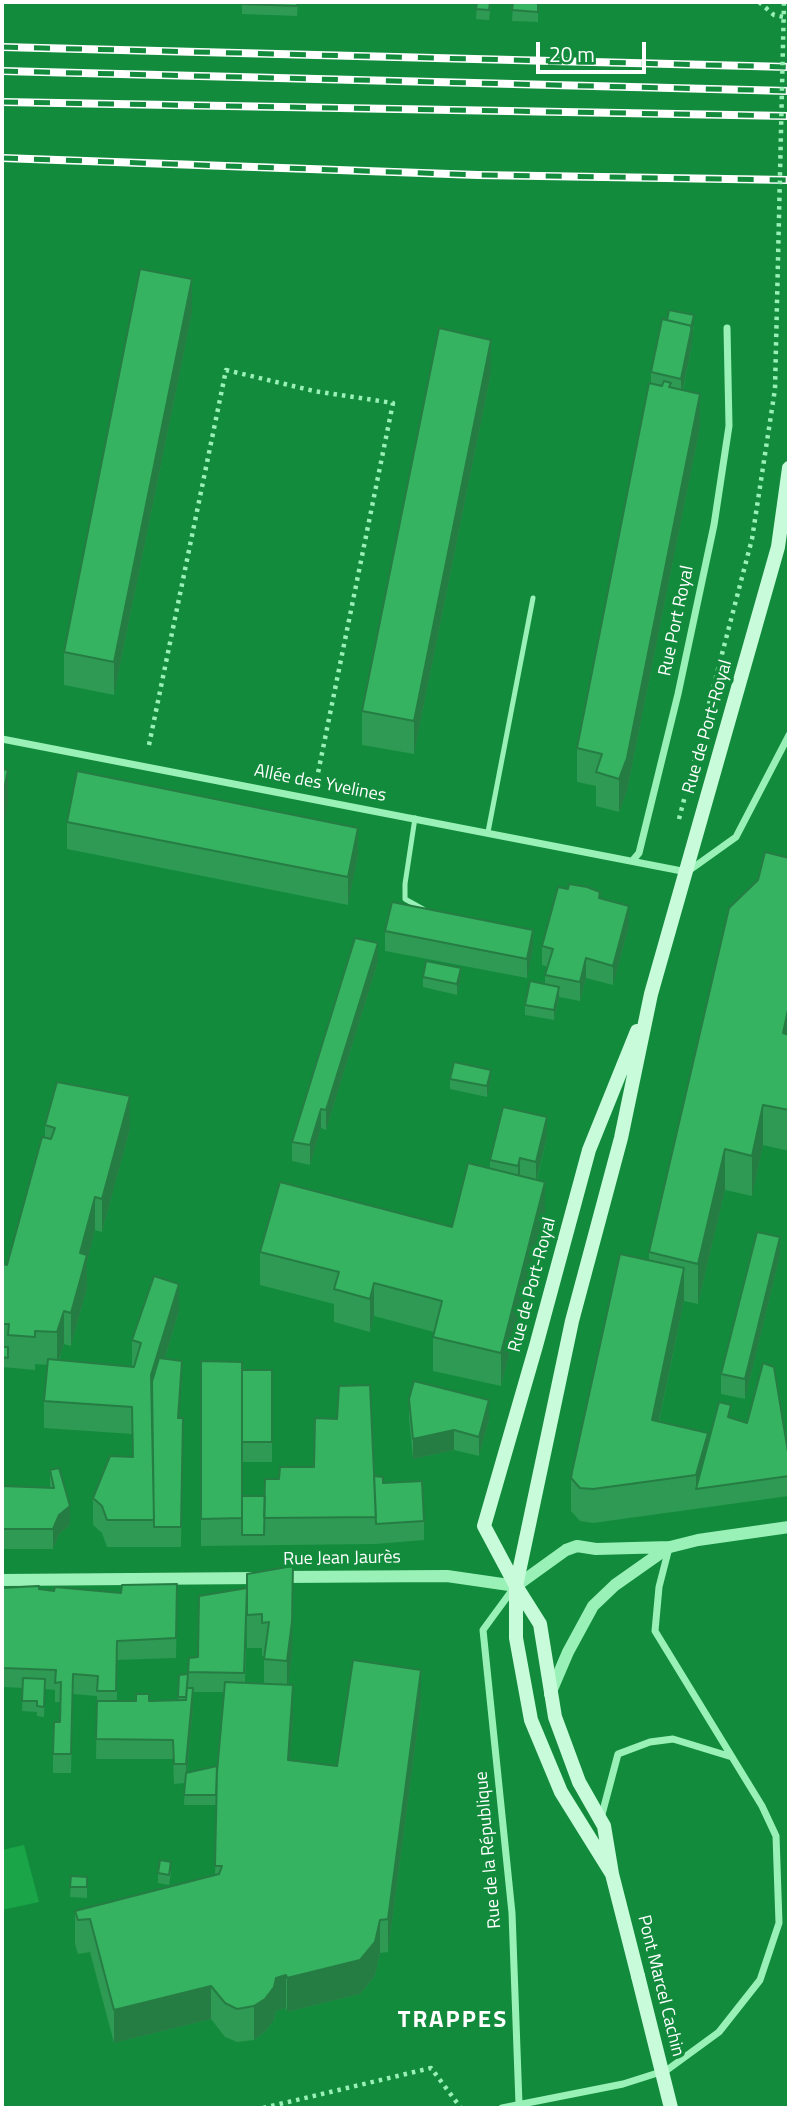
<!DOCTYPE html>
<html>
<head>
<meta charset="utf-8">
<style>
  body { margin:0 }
  #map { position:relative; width:791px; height:2110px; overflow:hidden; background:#128b3c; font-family:"Titillium Web",sans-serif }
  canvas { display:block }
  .frame { position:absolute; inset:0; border:4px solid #fff; pointer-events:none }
  .scale { position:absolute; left:536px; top:42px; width:110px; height:32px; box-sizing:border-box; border:4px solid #fff; border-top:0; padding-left:9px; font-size:21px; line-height:24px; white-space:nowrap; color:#fff; -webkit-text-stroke:5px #128b3c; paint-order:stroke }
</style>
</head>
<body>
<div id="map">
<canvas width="791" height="2110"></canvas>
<div class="frame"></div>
<div class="scale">20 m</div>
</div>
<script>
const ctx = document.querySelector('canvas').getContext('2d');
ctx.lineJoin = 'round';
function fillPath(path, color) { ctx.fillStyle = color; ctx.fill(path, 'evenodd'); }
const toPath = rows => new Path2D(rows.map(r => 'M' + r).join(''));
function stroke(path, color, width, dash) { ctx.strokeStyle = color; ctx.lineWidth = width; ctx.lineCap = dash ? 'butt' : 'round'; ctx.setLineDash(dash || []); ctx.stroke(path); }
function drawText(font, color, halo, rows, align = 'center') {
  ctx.font = font + ' "Titillium Web",sans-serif'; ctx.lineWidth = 7; ctx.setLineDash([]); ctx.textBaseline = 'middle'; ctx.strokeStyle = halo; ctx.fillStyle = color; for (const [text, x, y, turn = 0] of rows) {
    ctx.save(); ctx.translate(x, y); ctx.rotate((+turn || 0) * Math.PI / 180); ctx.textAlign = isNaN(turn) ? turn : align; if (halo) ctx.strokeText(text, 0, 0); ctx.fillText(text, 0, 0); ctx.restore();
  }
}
const green = toPath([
  [24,1845,39,1902,2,1910,2,1850]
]);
const path = toPath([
  [759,2,774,15,784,17],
  [149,745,226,370,314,391,393,403,317,778],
  [263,2108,431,2068,461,2108]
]);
const service = toPath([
  [415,818,405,884,405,899,423,909],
  [488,832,533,598]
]);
const minor = toPath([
  [2,739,687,872,736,837,789,735],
  [633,860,639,853,678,694,714,525,729,426,727,328],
  [513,1589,483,1630,512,1913,519,2104],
  [601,1818,618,1754,650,1742,673,1739,732,1757],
  [502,2108,623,2084,667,2070,719,2032,760,1980,779,1923,776,1836,762,1806,655,1631,659,1587,669,1548]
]);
const tertiary = toPath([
  [279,1577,447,1576,516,1586,566,1550,577,1546,596,1549,670,1547,698,1540,789,1527],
  [2,1580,260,1578],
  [550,1694,568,1652,593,1606,615,1585,669,1547]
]);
const secondary = toPath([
  [637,1031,589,1150,536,1346,484,1526,516,1586,540,1624,555,1717,579,1782,604,1826,612,1874,638,1976],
  [612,1874,561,1792,531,1720,516,1638,516,1586,572,1321,621,1138,651,994,778,547,789,468]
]);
const rail = toPath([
  [2,47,789,67],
  [2,71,789,91],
  [2,102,789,116],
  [2,158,478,175,789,180]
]);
const pathBridge = toPath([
  [679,819,752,539,775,389,784,2]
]);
const secondaryBridge = toPath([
  [638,1976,671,2108]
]);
const wall = toPath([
  [242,2,298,2,297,16,242,14],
  [477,2,491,2,489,20,476,19],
  [513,2,538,2,538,22,512,21],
  [192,313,114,695,64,685,64,652],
  [694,326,692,336,692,345,683,390,700,427,627,791,619,812,596,806,596,786,577,782,577,748,651,383,651,372],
  [491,373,414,754,362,745,362,711],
  [67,822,358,855,348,905,67,849],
  [789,858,789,1151,763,1145,752,1196,725,1190,698,1304,684,1301,659,1422,708,1447,731,1418,787,1447,789,1447,789,1496,593,1523,580,1521,571,1511,571,1478,649,1260,649,1252],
  [600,898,629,926,613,985,586,978,580,1001,559,997,554,1020,525,1015,525,1005,545,984,545,975,548,967,542,965,542,946],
  [385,931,533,949,527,978,385,951],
  [378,962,326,1130,321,1128,310,1165,292,1161,292,1142],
  [423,977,461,978,457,995,423,987],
  [450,1079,491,1080,487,1097,450,1089],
  [45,1125,130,1129,102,1232,95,1230,87,1262,87,1288,71,1346,64,1344,59,1360,132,1367,132,1340,179,1311,165,1358,182,1380,179,1418,183,1418,181,1547,107,1547,102,1533,93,1525,93,1498,133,1457,132,1434,44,1428,44,1401,47,1365,35,1364,35,1370,2,1367,2,1264,7,1265,45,1138],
  [547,1137,537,1180,545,1215,501,1386,433,1371,433,1337,434,1332,374,1316,370,1332,334,1322,334,1304,260,1285,260,1252,452,1227,490,1168,490,1160],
  [780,1256,745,1399,721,1394,721,1374],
  [201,1361,242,1496,265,1496,374,1476,383,1483,424,1521,424,1540,376,1544,201,1546],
  [242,1370,272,1370,272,1462,242,1462],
  [409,1399,489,1420,479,1456,454,1450,413,1459,409,1418],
  [50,1470,70,1525,59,1534,53,1549,2,1549,2,1486,50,1488],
  [2,1588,39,1589,177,1604,176,1658,117,1660,117,1701,178,1700,179,1675,188,1674,189,1658,198,1657,247,1588,292,1655,288,1685,293,1718,290,1760,337,1766,421,1703,388,1952,380,1953,375,1976,360,1994,287,2012,286,2008,276,2011,274,2020,265,2032,254,2040,237,2042,225,2037,211,2019,114,2043,90,1952,78,1954,75,1944,75,1911,215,1875,216,1805,184,1805,185,1783,174,1784,173,1759,96,1759,97,1696,73,1694,71,1773,53,1773,53,1754,60,1722,60,1702,55,1702,55,1690,45,1689,44,1717,37,1716,37,1712,22,1711,23,1688,3,1687,2,1675],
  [247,1607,247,1648,262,1648,262,1656,264,1656,264,1684,245,1683],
  [193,1692,224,1692,217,1766,187,1773,193,1708],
  [171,1872,169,1885,158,1883,158,1873],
  [71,1876,87,1877,87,1898,70,1897]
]);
const shadedWall = toPath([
  [192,279,192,313,114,695,114,662],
  [694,315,692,345,681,398,681,379],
  [491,340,491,373,414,754,414,721],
  [700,394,700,427,627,791,619,812,619,779],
  [8,770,8,803,2,832,2,799],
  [358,828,358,855,348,905,348,877],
  [629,906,629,926,613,985,613,966],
  [533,930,533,949,527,978,527,959],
  [378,943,378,962,326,1130,326,1110],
  [586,958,586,978,580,1001,580,982],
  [461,968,461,978,457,995,457,984],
  [559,987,559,997,554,1020,554,1010],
  [789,1005,789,1045,783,1033],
  [491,1070,491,1080,487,1097,487,1086],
  [130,1096,130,1129,102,1232,102,1199],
  [763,1105,763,1145,752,1196,752,1156],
  [321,1109,321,1128,310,1165,310,1145],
  [547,1117,547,1137,536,1182,536,1162],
  [725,1149,725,1190,698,1304,698,1264],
  [520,1158,520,1178,518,1176,518,1166],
  [545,1182,545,1215,501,1386,501,1353],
  [95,1197,95,1230,87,1262,87,1288,71,1346,71,1313,80,1253],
  [780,1237,780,1256,745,1399,745,1379],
  [684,1268,684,1301,652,1454,652,1420],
  [374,1283,374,1316,370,1332,370,1299],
  [179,1284,179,1311,152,1401,151,1375],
  [64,1311,64,1344,57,1365,57,1332],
  [182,1361,182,1380,178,1437,178,1418],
  [489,1400,489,1420,479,1456,479,1437],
  [454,1430,454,1450,413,1459,413,1439],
  [708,1433,708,1466,696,1489,696,1475],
  [70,1506,70,1525,59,1534,53,1549,53,1529,59,1515],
  [293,1600,292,1655,287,1694,287,1661],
  [421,1670,421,1703,388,1952,388,1919],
  [293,1685,293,1718,288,1793,288,1760],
  [193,1688,193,1708,186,1783,186,1764],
  [380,1920,380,1953,375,1976,360,1994,287,2012,287,1978],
  [286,1975,286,2008,276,2011,274,2020,265,2032,254,2040,254,2006,276,1978],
  [211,1986,211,2019,114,2043,114,2010]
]);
const building = toPath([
  [242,2,298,2,297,6,242,4,242,2],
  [477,2,490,2,489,10,476,9,477,2],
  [513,2,538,2,538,12,512,10,513,2],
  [140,269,192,279,114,662,64,652,140,269],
  [669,310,694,315,691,328,692,326,667,320,669,310],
  [662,319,692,326,681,379,651,372,662,319],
  [439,328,491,340,414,721,362,711,439,328],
  [664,381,671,383,669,387,700,394,627,758,619,779,596,772,602,754,577,748,649,383,662,386,664,381],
  [2,769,8,770,2,799,2,769],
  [77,771,358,828,348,877,67,822,77,771],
  [765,852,789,858,789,1005,783,1033,789,1035,789,1110,763,1105,752,1156,725,1149,698,1264,649,1252,729,908,758,880,765,852],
  [569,884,587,887,600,892,599,898,629,906,613,966,586,958,580,982,545,975,553,949,542,946,558,887,568,889,569,884],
  [392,902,533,930,527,959,385,931,392,902],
  [355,938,378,943,326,1110,321,1109,310,1145,292,1142,355,938],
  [426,961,461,968,457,984,423,977,426,961],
  [530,981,559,987,554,1010,525,1005,530,981],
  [454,1062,491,1070,487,1086,450,1079,454,1062],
  [57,1082,130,1096,102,1199,95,1197,80,1253,87,1255,71,1313,64,1311,57,1332,35,1331,35,1337,8,1335,9,1324,2,1324,2,1264,7,1265,42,1137,51,1139,55,1128,45,1125,57,1082],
  [503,1107,547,1117,536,1162,520,1158,518,1166,490,1160,503,1107],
  [468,1163,545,1182,501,1353,433,1337,442,1301,374,1283,370,1299,334,1289,339,1272,260,1252,280,1182,452,1227,468,1163],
  [757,1232,780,1237,745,1379,721,1374,757,1232],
  [620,1254,684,1268,652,1420,708,1433,696,1475,593,1489,580,1488,571,1478,572,1472,620,1254],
  [154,1276,179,1284,151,1375,154,1520,107,1520,102,1506,93,1498,110,1456,133,1457,132,1407,44,1401,48,1359,134,1367,141,1343,132,1340,154,1276],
  [2,1347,8,1347,8,1358,2,1357,2,1347],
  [159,1358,182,1361,178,1418,183,1418,181,1527,154,1527,152,1382,159,1358],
  [201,1361,242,1362,242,1518,201,1519,201,1361],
  [763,1363,774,1367,789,1458,789,1476,696,1489,719,1402,731,1405,728,1417,747,1423,763,1363],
  [242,1370,272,1370,272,1442,242,1442,242,1370],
  [414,1381,489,1400,479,1437,454,1430,413,1439,409,1399,414,1381],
  [370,1385,376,1517,264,1518,265,1479,279,1479,280,1467,314,1467,315,1418,337,1419,339,1386,370,1385],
  [59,1468,70,1506,59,1515,53,1529,2,1529,2,1486,54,1488,50,1470,59,1468],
  [374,1476,383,1477,383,1483,422,1481,424,1521,376,1524,374,1476],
  [242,1496,265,1496,264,1535,242,1535,242,1496],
  [293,1566,292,1622,287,1661,264,1659,269,1622,262,1623,262,1614,247,1615,247,1574,293,1566],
  [177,1584,176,1638,117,1641,116,1691,97,1691,98,1676,73,1674,71,1754,53,1754,54,1722,60,1722,61,1682,55,1683,56,1670,3,1668,2,1656,2,1588,39,1586,39,1589,54,1591,55,1587,121,1593,122,1585,177,1584],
  [247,1588,244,1673,188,1672,189,1658,198,1657,199,1596,247,1588],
  [353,1660,421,1670,388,1919,380,1920,375,1942,360,1960,287,1978,286,1975,276,1978,274,1987,265,1999,254,2006,237,2009,225,2003,211,1986,114,2010,90,1919,78,1920,75,1911,219,1874,222,1866,215,1866,217,1772,225,1682,293,1685,288,1760,337,1766,353,1660],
  [188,1674,186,1697,178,1697,179,1675,188,1674],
  [23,1678,45,1679,44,1707,37,1706,37,1701,22,1701,23,1678],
  [187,1688,193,1688,186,1764,174,1764,173,1740,96,1739,97,1701,136,1701,136,1694,149,1694,149,1701,186,1700,187,1688],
  [217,1766,216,1795,184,1795,186,1773,217,1766],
  [160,1860,171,1862,169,1875,158,1873,160,1860],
  [71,1876,87,1877,87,1887,70,1887,71,1876]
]);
const streetNames = [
  ["Rue Port Royal",677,621,-78],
  ["Rue de Port-Royal",708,727,-74],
  ["Allée des Yvelines",320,784,11],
  ["Rue de Port-Royal",533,1285,-75],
  ["Rue Jean Jaurès",342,1559,-1],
  ["Rue de la République",489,1850,-95],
  ["Pont Marcel Cachin",660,1986,76]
];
const districtNames = [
  ["TRAPPES",453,2021]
];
fillPath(green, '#1aa548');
stroke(path, '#9af1b7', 4.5, [3.5, 5]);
stroke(service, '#9af1b7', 5);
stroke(minor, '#9af1b7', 7);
stroke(tertiary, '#9af1b7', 12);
stroke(secondary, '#c8fbda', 14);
stroke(rail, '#fff', 8);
stroke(rail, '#128b3c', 5, [16]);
stroke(pathBridge, '#9af1b7', 4.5, [3.5, 5]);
stroke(secondaryBridge, '#c8fbda', 14);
fillPath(wall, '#2e9a53');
fillPath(shadedWall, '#267d44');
fillPath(building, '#36b361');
stroke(building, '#267d44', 2);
drawText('18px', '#fff', '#128b3c', streetNames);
ctx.letterSpacing = '2px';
drawText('bold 24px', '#fff', '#128b3c', districtNames);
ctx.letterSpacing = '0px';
</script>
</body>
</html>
